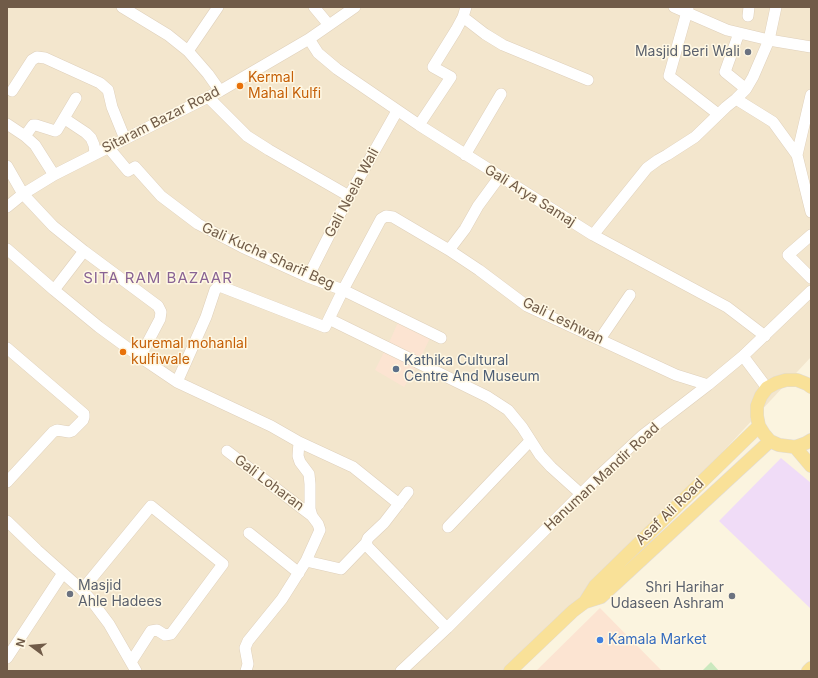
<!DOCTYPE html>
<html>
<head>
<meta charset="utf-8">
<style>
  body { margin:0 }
  #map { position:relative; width:818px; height:678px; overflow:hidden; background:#fbf4df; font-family:Inter,sans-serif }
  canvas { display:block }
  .frame { position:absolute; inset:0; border:8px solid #705b48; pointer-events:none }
  .north { position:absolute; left:12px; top:626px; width:40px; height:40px; -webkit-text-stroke:3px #fff8e4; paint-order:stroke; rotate:286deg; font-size:11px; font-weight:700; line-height:16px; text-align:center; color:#705b48 }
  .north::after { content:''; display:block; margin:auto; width:14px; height:18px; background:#705b48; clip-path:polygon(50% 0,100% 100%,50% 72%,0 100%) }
</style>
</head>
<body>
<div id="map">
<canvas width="818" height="678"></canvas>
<div class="frame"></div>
<div class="north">N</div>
</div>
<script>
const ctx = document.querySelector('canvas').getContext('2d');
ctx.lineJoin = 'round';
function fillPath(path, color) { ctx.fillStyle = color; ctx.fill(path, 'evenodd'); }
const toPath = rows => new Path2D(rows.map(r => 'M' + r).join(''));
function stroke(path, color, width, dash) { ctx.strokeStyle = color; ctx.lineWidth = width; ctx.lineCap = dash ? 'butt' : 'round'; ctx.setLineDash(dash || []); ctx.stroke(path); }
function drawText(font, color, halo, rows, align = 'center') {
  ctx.font = font + ' Inter,sans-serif'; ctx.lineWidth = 3; ctx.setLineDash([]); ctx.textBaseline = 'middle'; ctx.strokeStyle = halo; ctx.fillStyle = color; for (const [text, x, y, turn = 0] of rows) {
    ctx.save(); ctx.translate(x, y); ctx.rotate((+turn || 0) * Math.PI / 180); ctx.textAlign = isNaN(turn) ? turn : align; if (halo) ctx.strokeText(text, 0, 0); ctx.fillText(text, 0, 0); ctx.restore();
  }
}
const residential = toPath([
  [7,7,811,7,811,357,519,671,7,671]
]);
const commercial = toPath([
  [399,320,431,336,419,361,388,345],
  [385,350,418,365,404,387,375,370],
  [600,608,662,671,536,671]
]);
const education = toPath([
  [781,458,811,483,811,609,719,521]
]);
const green = toPath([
  [711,662,719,671,702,671]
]);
const minor = toPath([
  [122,7,168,35,188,51,208,74,220,91],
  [314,7,329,25],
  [674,7,727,30,769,40,811,47],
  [688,8,669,76,718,114],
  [748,16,749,7],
  [463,17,485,34,503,45,588,80],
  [739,33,725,72,746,89],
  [309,39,318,53,337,69,419,125,593,235,727,307,765,336],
  [188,51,218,7],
  [12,91,32,60,37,57,45,58,100,83,108,90,112,107,125,139],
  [208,97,247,136,269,150,349,196],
  [736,99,773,122,797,155,811,212],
  [65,119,86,133,91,138,94,145,95,154],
  [7,124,25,136,35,145,54,175],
  [419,125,451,77,433,67,456,30,463,17,466,7],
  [25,136,33,125,36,125,55,131,57,130,76,98],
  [108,147,128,171,135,167,161,196,198,224,242,247,308,277,343,290,325,327,222,287,218,287,215,290,206,317,177,382],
  [465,155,501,94],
  [797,155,811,95],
  [7,166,23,194,53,226,84,251,158,306,161,312,160,319,140,357],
  [7,207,23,194,54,175,220,91,309,39,355,7],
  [593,235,647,168,658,160,667,155,695,137,726,107,736,99,746,89,753,77,769,40,776,7],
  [811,235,788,255,811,278],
  [7,249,54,290,99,327,140,357,177,382,271,426,299,442,353,467,399,504],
  [449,250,465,229,478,206,500,176],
  [308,277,349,196,397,111],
  [54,290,84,251],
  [329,319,488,397,508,410,522,427,540,455,551,467,581,494],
  [441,338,343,290,381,219,386,216,393,217,449,250,479,270,527,306,676,375,708,385],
  [600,339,630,295],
  [7,348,84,414,84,417,83,420,72,431,69,432,57,430,53,432,7,482],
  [743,356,767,388],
  [227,451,312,516],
  [408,492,384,523,368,538,366,543,368,547,447,628],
  [7,521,37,550,82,590,91,600,109,624,136,671],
  [448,527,530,441],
  [249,533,299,573],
  [306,561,341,569,366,543],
  [82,590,151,506,223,564,171,634,165,635,157,630,151,631,131,662],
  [7,658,63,573],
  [246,671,248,664,245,648,248,641,282,599,306,561,320,530,318,524,312,516,310,509,310,484,309,474,300,462,298,456,299,442],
  [401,671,447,628,601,474,643,435,708,385,743,356,811,291]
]);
const major = toPath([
  [811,387,807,384,797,380,786,380,776,383,767,388,761,396,757,406,757,416,759,426,764,434,770,441,779,445,795,447,806,443,811,440],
  [795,447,811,466],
  [585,602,601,597,770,441],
  [510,671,573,611,585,602,595,586,759,426],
  [808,671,811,668]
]);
const markers = [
  [748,52,4,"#6b7280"],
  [240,86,4,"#e8710a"],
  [123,352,4,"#e8710a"],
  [396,369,4,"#5c6f8a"],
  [70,594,4,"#6b7280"],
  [732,596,4,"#6b7280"],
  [600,640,4,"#3f7fe0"]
];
const worshipNames = [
  ["Masjid Beri Wali",740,52],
  ["Masjid",78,586,"left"],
  ["Ahle Hadees",78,602,"left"],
  ["Shri Harihar",724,588],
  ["Udaseen Ashram",724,604]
];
const foodNames = [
  ["Kermal",248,78],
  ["Mahal Kulfi",248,94],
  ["kuremal mohanlal",131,344],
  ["kulfiwale",131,360]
];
const streetNames = [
  ["Sitaram Bazar Road",161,120,-27],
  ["Gali Neela Wali",352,193,-62],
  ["Gali Arya Samaj",530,196,32],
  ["Gali Kucha Sharif Beg",268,256,24],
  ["Gali Leshwan",563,321,26],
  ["Hanuman Mandir Road",602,477,-43],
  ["Gali Loharan",269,483,37],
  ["Asaf Ali Road",670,512,-44]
];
const serviceNames = [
  ["Kathika Cultural",404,361],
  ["Centre And Museum",404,377]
];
const shopNames = [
  ["Kamala Market",608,640]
];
const neighbourhoodNames = [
  ["SITA RAM BAZAAR",158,278]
];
fillPath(residential, '#f3e6cd');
fillPath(commercial, '#fce4d2');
fillPath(education, '#f0dcf7');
fillPath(green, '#cae8be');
stroke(minor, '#dfd0bb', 12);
stroke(major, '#e0dbd7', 14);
stroke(minor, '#fff', 11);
stroke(major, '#f9e198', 13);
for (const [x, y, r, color] of markers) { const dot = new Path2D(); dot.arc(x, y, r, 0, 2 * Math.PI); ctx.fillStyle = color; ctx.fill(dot); stroke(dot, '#fff8e4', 1.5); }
drawText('14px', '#5b616d', '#fff8e4', worshipNames, 'right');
drawText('14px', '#c56008', '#fff8e4', foodNames, 'left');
drawText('14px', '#705b48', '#fff8e4', streetNames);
drawText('14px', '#4e5e75', '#fff8e4', serviceNames, 'left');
drawText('14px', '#366cbe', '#fff8e4', shopNames, 'left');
ctx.letterSpacing = '1px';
drawText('15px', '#896394', '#fff8e4', neighbourhoodNames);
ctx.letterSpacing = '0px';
</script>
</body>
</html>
